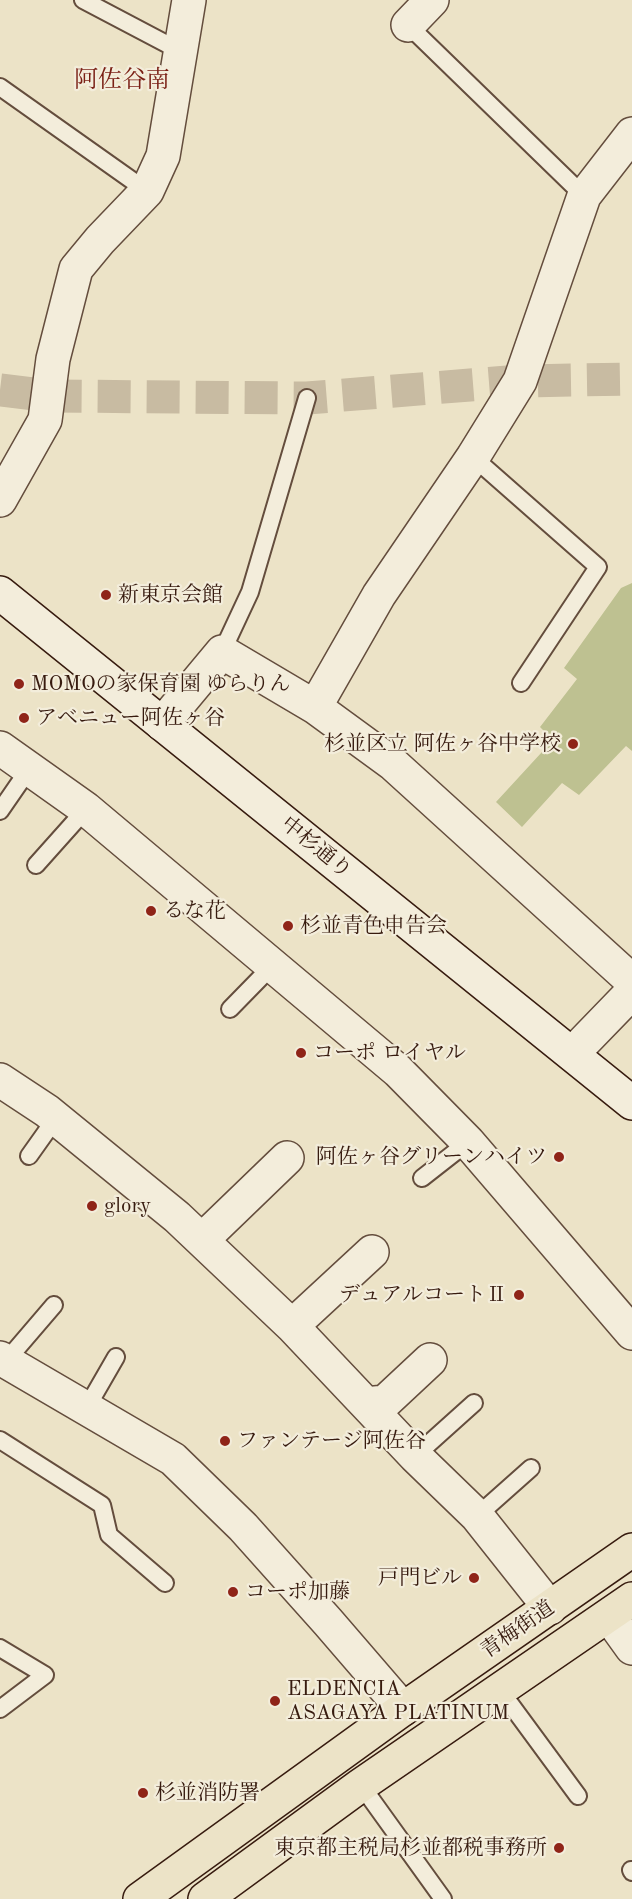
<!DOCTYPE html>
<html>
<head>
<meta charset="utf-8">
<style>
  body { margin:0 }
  canvas { display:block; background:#ece3c7 }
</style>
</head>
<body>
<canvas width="632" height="1899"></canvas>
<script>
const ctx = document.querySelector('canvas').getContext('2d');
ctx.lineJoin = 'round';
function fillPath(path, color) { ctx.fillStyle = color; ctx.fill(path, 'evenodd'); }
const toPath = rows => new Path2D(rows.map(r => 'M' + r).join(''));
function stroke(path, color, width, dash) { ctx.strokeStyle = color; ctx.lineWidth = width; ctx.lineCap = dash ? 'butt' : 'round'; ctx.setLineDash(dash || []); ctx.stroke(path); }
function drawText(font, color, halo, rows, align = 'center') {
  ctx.font = font + ' "Old Standard TT","Noto Serif JP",serif'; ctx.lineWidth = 4.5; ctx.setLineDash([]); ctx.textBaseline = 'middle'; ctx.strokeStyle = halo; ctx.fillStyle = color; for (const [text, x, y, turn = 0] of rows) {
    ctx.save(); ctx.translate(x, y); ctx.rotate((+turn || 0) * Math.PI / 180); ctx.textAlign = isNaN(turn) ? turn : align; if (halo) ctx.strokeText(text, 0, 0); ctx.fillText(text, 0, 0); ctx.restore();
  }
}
const green = toPath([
  [632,583,632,751,626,746,579,795,562,783,522,827,496,802,553,740,540,727,577,679,564,668,621,588]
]);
const streetTunnel = toPath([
  [0,390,50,396,307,398,520,381,632,379]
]);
const lane = toPath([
  [83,0,180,51],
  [408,25,584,196],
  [0,87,147,191],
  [473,457,598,567,521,683],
  [222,652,250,592,307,398],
  [0,811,29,769],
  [36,865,86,809],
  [230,1009,272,966],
  [29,1156,56,1118],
  [422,1178,468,1142],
  [6,1361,54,1305],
  [86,1409,116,1357],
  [0,1440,102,1505,109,1535,165,1583],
  [415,1456,474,1403],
  [477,1516,531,1468],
  [0,1648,45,1675,0,1709],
  [500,1690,578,1796],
  [361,1785,443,1899],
  [631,1870,632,1872]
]);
const street = toPath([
  [408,25,432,0],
  [0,500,45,420,53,359,76,269,100,240,147,191,163,156,189,0],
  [315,707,379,595,473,457,520,381,584,196,632,134],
  [162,724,222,652,315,707,393,764,632,981],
  [0,748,86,809,398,1071,468,1142,632,1333],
  [572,1054,632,992],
  [0,1080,47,1111,177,1217,292,1326,415,1456,477,1516,550,1608],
  [202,1240,287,1158],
  [292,1326,372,1252],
  [0,1358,173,1459,243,1527,328,1622,403,1709],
  [366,1404,385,1402,430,1360],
  [609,1616,632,1648]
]);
const secondary = toPath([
  [0,593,632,1103]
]);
const primary = toPath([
  [140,1899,403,1709,632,1550],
  [205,1899,361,1785,632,1599]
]);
const markers = [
  [106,595,6,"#8f2418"],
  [19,684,6,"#8f2418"],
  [24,718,6,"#8f2418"],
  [573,744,6,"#8f2418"],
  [151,911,6,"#8f2418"],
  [288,926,6,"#8f2418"],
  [301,1053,6,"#8f2418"],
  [559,1157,6,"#8f2418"],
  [92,1206,6,"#8f2418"],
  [519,1295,6,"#8f2418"],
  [225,1441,6,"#8f2418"],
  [474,1578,6,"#8f2418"],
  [233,1592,6,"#8f2418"],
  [275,1701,6,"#8f2418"],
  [143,1793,6,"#8f2418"],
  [559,1848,6,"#8f2418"]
];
const poiNames = [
  ["新東京会館",118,595],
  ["MOMOの家保育園 ゆらりん",31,684],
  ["アベニュー阿佐ヶ谷",36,718],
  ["杉並区立 阿佐ヶ谷中学校",561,744,"right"],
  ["るな花",163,911],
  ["杉並青色申告会",300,926],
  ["コーポ ロイヤル",313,1053],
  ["阿佐ヶ谷グリーンハイツ",547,1157,"right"],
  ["glory",104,1206],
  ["デュアルコートⅡ",507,1295,"right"],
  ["ファンテージ阿佐谷",237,1441],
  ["戸門ビル",462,1578,"right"],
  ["コーポ加藤",245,1592],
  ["ELDENCIA",287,1689],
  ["ASAGAYA PLATINUM",287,1713],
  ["杉並消防署",155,1793],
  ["東京都主税局杉並都税事務所",547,1848,"right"]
];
const streetNames = [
  ["中杉通り",316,848,39],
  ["青梅街道",518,1630,-35]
];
const quarterNames = [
  ["阿佐谷南",122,81]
];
fillPath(green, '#bec191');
stroke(streetTunnel, '#c8bba2', 33, [33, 16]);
stroke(lane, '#644d3d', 20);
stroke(street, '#644d3d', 36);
stroke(secondary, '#371b0f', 36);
stroke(primary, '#371b0f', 36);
stroke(lane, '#f3eddb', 16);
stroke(street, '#f3eddb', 33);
stroke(secondary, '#f3eddb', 33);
stroke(primary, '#ece3c7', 33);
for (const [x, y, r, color] of markers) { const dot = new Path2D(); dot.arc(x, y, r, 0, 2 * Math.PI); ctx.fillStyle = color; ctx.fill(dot); stroke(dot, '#f3eddb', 2); }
drawText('21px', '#371b0f', '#f3eddb', poiNames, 'left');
drawText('21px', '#371b0f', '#f3eddb', streetNames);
drawText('24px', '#7a1f14', '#f3eddb', quarterNames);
</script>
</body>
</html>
